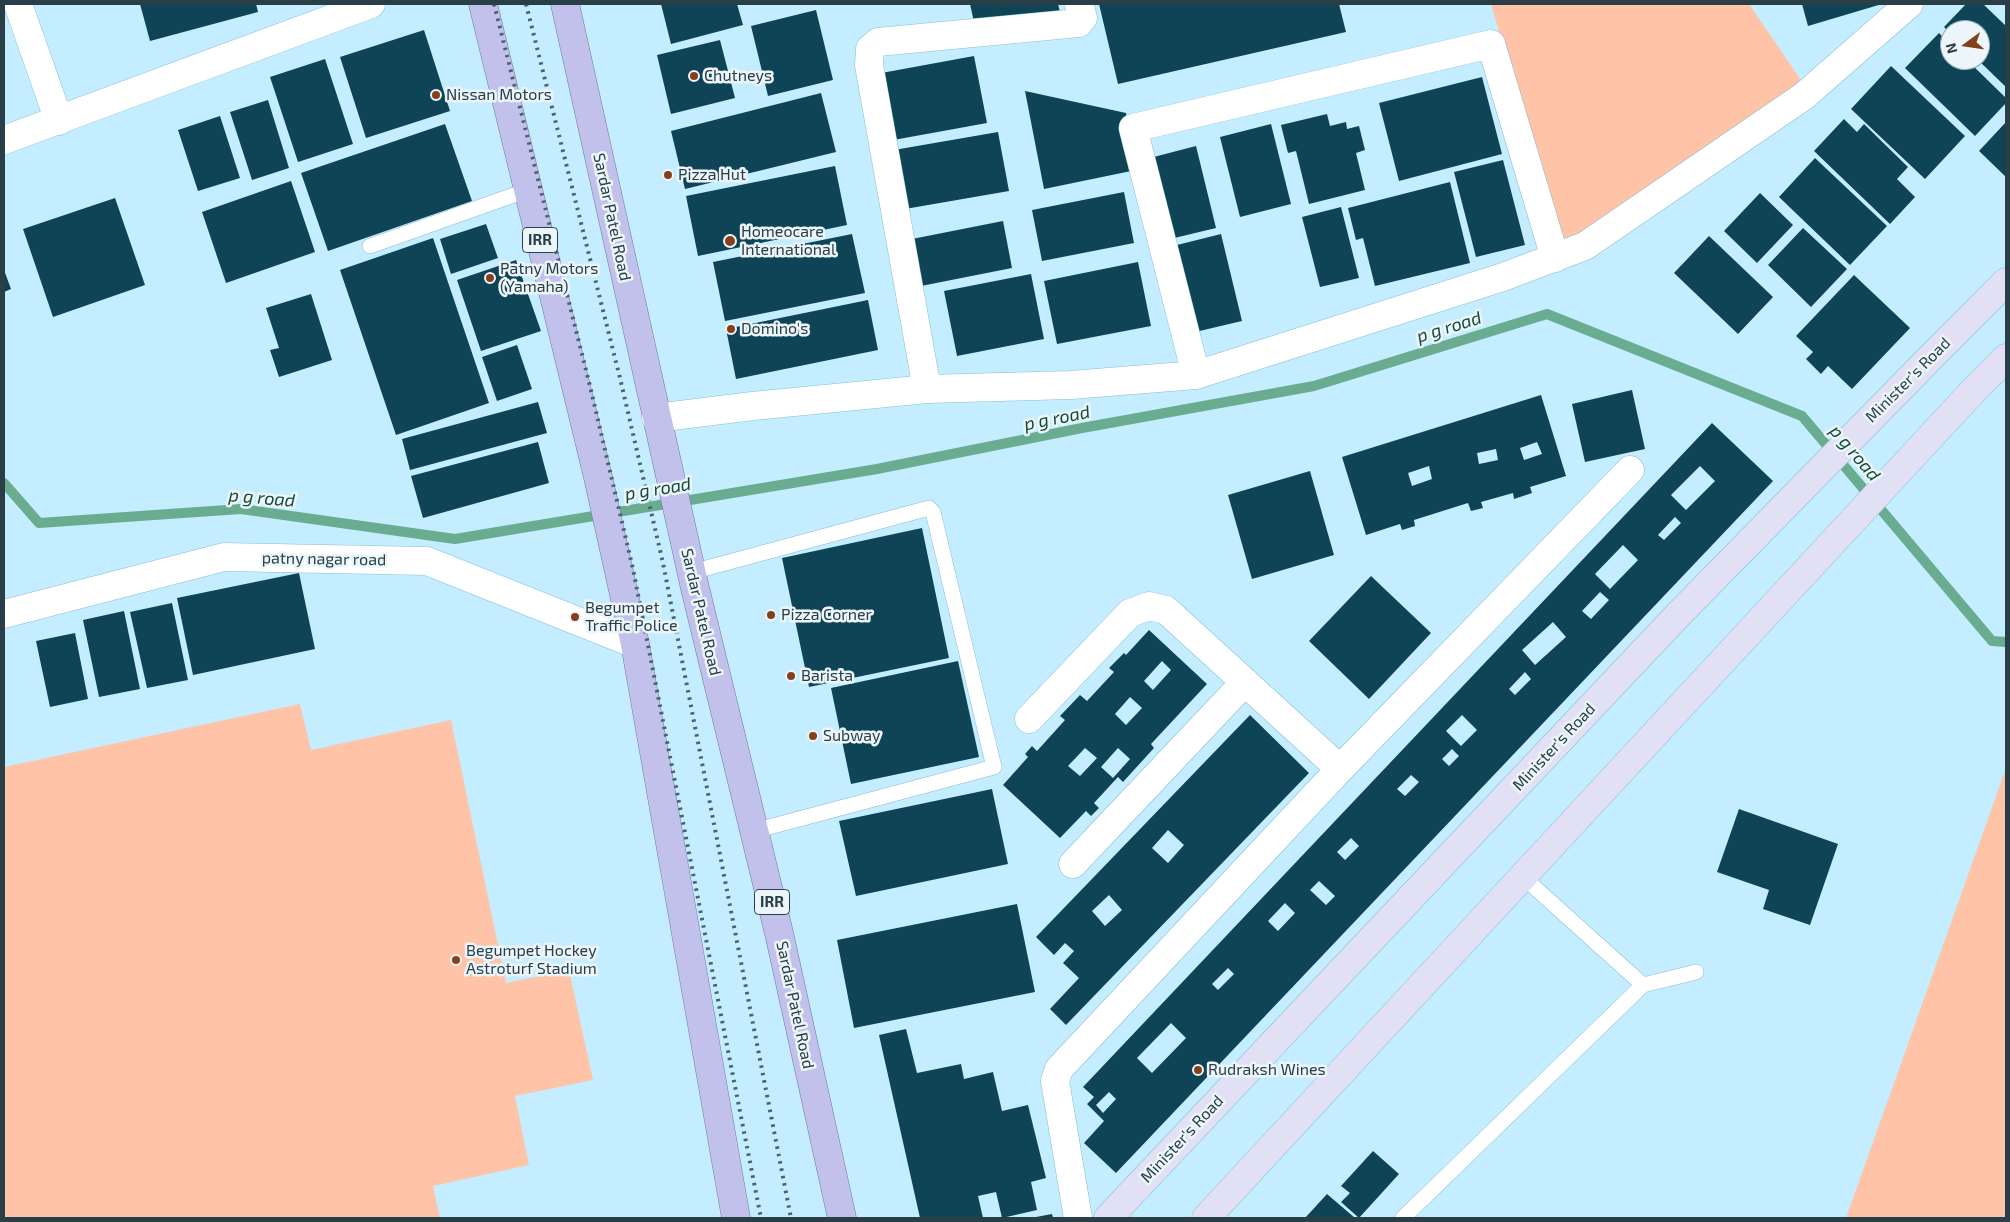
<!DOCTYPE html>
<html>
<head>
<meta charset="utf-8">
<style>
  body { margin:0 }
  #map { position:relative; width:2010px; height:1222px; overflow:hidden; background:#c4eeff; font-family:"Exo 2",sans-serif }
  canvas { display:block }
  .frame { position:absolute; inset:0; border:5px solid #293e46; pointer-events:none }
  .north { position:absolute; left:1940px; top:20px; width:50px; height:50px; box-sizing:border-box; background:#ebf5fa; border:1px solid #9dacb2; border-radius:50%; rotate:256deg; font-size:14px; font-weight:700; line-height:20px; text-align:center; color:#293e46 }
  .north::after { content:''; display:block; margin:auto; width:18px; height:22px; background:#863f1b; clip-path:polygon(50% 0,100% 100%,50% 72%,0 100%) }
</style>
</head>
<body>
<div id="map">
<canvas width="2010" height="1222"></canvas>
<div class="frame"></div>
<div class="north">N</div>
</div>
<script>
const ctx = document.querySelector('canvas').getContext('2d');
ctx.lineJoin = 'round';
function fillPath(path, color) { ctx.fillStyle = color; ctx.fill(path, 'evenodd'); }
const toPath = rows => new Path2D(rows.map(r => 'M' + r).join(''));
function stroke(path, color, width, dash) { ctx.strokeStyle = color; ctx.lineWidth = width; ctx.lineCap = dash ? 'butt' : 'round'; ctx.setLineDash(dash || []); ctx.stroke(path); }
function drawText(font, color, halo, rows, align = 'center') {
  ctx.font = font + ' "Exo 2",sans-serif'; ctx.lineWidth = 5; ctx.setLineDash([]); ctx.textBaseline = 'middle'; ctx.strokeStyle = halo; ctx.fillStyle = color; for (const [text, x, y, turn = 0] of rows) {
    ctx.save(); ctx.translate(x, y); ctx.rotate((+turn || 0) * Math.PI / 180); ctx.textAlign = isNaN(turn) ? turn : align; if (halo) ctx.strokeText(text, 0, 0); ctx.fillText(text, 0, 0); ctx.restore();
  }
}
const green = toPath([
  [1491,4,1749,4,1805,86,1562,247],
  [300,704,311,750,451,720,506,983,569,970,593,1080,515,1096,529,1165,433,1186,440,1218,4,1218,4,767],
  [2006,768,2006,1218,1846,1218]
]);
const stream = toPath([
  [4,483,39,523,241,509,455,539,877,469,1082,428,1314,386,1547,314,1802,416,1992,641,2006,642]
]);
const building = toPath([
  [140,4,256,4,258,12,150,41],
  [661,4,737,4,743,25,671,44],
  [970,4,1058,4,1060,12,976,31],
  [1099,4,1339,4,1346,32,1118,84],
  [1802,4,1882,4,1808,26],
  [1966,4,1983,4,2006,26,2006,87,1978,60,1980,60,1980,30,1950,30,1950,33,1944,27],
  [816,10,833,80,768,96,751,26],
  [424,30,450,111,366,138,340,57],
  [1939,33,1950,44,1950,60,1967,60,2006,98,2006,103,1975,136,1905,68],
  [720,40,735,98,671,114,657,55],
  [974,56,987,123,888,141,876,74],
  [325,59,353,144,298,162,270,77],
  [1891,66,1965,136,1925,179,1851,109],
  [1482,77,1502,154,1399,181,1379,103],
  [1025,91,1126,113,1136,170,1044,189],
  [821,93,836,152,685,189,671,131],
  [268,100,289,168,252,180,230,112],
  [1327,114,1330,126,1346,122,1347,129,1359,126,1365,150,1356,153,1365,190,1309,204,1296,151,1288,153,1281,125],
  [220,116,240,178,198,191,178,130],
  [1844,119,1857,132,1864,124,1908,167,1897,179,1915,197,1890,224,1814,151],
  [2006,122,2006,177,1979,151],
  [445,124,472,201,328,251,301,173],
  [1271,124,1291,204,1240,217,1220,137],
  [998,132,1009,191,905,209,894,150],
  [1196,146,1216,228,1166,240,1146,159],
  [1815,158,1887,226,1850,265,1779,197],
  [1503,160,1525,245,1476,257,1454,172],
  [835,166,847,225,698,256,686,196],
  [291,181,315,252,226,283,202,212],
  [1450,182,1470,263,1375,286,1363,238,1356,240,1348,208],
  [1124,192,1134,243,1042,261,1032,210],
  [1760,193,1793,225,1757,263,1724,231],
  [115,198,145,285,53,317,23,229],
  [1341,207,1359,278,1320,287,1302,217],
  [1003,221,1012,268,921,286,912,239],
  [486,224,498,258,451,274,440,239],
  [1803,228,1847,269,1811,307,1768,265],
  [852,234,865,293,725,321,713,262],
  [1221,234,1242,321,1191,333,1169,247],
  [1709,236,1773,297,1738,334,1674,273],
  [433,238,489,403,396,435,340,270],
  [516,260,541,331,481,351,457,280],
  [1138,262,1151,326,1057,344,1044,281],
  [4,270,11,289,4,292],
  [1031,274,1044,339,957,356,944,291],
  [1854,275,1910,328,1852,389,1828,366,1821,374,1806,359,1813,352,1796,336],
  [311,294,332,360,279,377,270,350,279,348,266,308],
  [868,300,878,350,736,379,726,329],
  [517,345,532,389,497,401,482,357],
  [1632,390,1645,449,1585,462,1572,404],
  [1541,395,1566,476,1530,487,1532,493,1514,499,1513,493,1481,502,1483,508,1471,511,1468,503,1414,520,1415,526,1402,530,1400,524,1366,535,1342,457],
  [1537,442,1542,454,1524,460,1520,448],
  [1496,449,1498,460,1479,464,1477,453],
  [1429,466,1432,479,1412,486,1408,473],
  [538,402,547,433,410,470,402,439],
  [1712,423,1773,481,1116,1173,1084,1143,1104,1121,1087,1104,1094,1097,1083,1087],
  [1700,466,1715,481,1686,510,1671,495],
  [1675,517,1681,523,1664,540,1658,535],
  [1623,545,1638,560,1610,589,1595,574],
  [1600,592,1609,600,1591,619,1582,611],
  [1553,622,1566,637,1535,665,1522,650],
  [1525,672,1531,679,1515,695,1509,689],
  [1462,715,1477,730,1461,746,1446,731],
  [1452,749,1459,756,1449,766,1442,759],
  [1411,775,1419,782,1405,796,1397,789],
  [1351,838,1359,846,1345,860,1337,852],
  [1319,881,1335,896,1326,905,1310,890],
  [1285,903,1295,913,1278,931,1268,921],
  [1228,968,1234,974,1218,990,1212,984],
  [1171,1023,1186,1038,1152,1073,1137,1058],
  [1109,1092,1116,1099,1103,1113,1096,1105],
  [538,442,549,483,423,518,411,476],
  [1310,471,1334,555,1252,579,1228,495],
  [922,528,949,658,809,687,782,558],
  [299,573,315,649,193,675,177,598],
  [1371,576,1431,633,1369,699,1309,641],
  [172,603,188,680,147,688,130,612],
  [124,611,140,689,99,697,83,620],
  [1149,630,1207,684,1151,744,1154,748,1123,782,1118,777,1094,803,1099,808,1091,816,1086,811,1060,838,1003,785,1028,757,1025,754,1032,746,1037,751,1065,720,1060,716,1080,695,1087,701,1114,672,1109,668,1124,653,1126,655],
  [1162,661,1171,670,1153,690,1144,681],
  [1130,697,1142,708,1126,725,1115,714],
  [1085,748,1097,758,1080,776,1068,766],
  [1118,748,1130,759,1113,778,1101,767],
  [75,633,88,699,50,707,36,641],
  [958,661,979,757,851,784,831,688],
  [1250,715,1309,773,1066,1025,1050,1009,1079,978,1063,963,1074,951,1065,943,1054,955,1036,937],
  [1168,830,1184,845,1168,863,1152,848],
  [1109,895,1122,910,1105,926,1092,911],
  [992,789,1008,864,856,896,839,821],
  [1739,809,1838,844,1810,925,1763,909,1769,890,1717,872],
  [1017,904,1035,992,854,1028,837,940],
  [906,1029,917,1073,961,1064,964,1079,993,1072,1002,1111,1028,1105,1046,1178,1031,1182,1037,1210,1002,1218,996,1192,978,1196,983,1218,920,1218,879,1035],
  [1373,1151,1399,1174,1359,1218,1341,1202,1350,1193,1341,1186],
  [1327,1194,1355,1218,1305,1218],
  [1052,1214,1053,1218,1036,1218,1036,1217]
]);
const service = toPath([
  [370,246,528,190],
  [692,572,929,508,933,512,994,767,754,831],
  [1643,985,1696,972],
  [1403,1218,1643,985,1522,876]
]);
const minor = toPath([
  [18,4,59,121],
  [4,140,371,4],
  [1196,375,1133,128,1491,44,1555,258],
  [927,389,869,65,870,49,878,42,1079,23,1083,18,1079,4],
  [656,418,753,406,927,389,1071,385,1196,375,1503,277,1585,246,1804,96,1909,4],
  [4,614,224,557,427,561,635,644],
  [1029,719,1130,613,1149,606,1166,610,1340,769],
  [1073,864,1245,682],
  [1078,1218,1055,1081,1059,1069,1340,769,1630,470]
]);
const secondary = toPath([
  [1108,1218,1678,615,1937,351,2006,282],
  [1206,1218,1974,390,2006,358]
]);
const primary = toPath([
  [483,4,598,477,635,644,736,1218],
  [565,4,695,588,779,933,842,1218]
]);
const rail = toPath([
  [494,4,590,386,633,569,761,1218],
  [526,4,620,378,663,563,791,1218]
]);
const markers = [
  [694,76,5,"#863f1b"],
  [436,95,5,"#863f1b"],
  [668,175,5,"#863f1b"],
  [730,241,6,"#863f1b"],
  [490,278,5,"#863f1b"],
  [731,329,5,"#863f1b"],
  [771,615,5,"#863f1b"],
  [575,617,5,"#863f1b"],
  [791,676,5,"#863f1b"],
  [813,736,5,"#863f1b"],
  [456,960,5,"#863f1b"],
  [1198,1070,5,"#863f1b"]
];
const shields = [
  [540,240,35],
  [772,902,35]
];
const shieldNames = [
  ["IRR",540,240],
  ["IRR",772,902]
];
const poiNames = [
  ["Chutneys",704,76],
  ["Nissan Motors",446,95],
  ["Pizza Hut",678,175],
  ["Homeocare",741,232],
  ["International",741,250],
  ["Patny Motors",500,269],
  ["(Yamaha)",500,287],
  ["Domino's",741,329],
  ["Begumpet",585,608],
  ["Traffic Police",585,626],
  ["Pizza Corner",781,615],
  ["Barista",801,676],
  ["Subway",823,736],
  ["Begumpet Hockey",466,951],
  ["Astroturf Stadium",466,969],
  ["Rudraksh Wines",1208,1070]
];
const streetNames = [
  ["Sardar Patel Road",612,217,78],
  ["Minister's Road",1908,380,-45],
  ["patny nagar road",324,559,1],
  ["Sardar Patel Road",701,612,77],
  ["Minister's Road",1554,747,-47],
  ["Sardar Patel Road",795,1005,78],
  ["Minister's Road",1182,1139,-47]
];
const waterNames = [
  ["p g road",1449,327,-17],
  ["p g road",1057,418,-11],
  ["p g road",1855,453,50],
  ["p g road",658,489,-9],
  ["p g road",262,498,5]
];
fillPath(green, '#ffc3a8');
stroke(stream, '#6aac90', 10);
fillPath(building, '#0f4456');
stroke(service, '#89bcd1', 16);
stroke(minor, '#89bcd1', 29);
stroke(secondary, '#89bcd1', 29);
stroke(primary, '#7278a9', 29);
stroke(service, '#fff', 15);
stroke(minor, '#fff', 28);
stroke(secondary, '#e1e0f5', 28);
stroke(primary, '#c2c1ec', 28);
stroke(rail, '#4a636d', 4, [2.5, 5]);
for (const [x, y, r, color] of markers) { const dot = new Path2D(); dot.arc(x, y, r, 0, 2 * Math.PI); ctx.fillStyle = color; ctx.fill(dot); stroke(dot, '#ebf5fa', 2); }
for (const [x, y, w] of shields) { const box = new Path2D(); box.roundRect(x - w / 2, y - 12.5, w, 25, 4); ctx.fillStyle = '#ebf5fa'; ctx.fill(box); stroke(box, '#293e46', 1); }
drawText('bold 15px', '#293e46', null, shieldNames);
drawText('16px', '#293e46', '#ebf5fa', poiNames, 'left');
drawText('16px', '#293e46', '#ebf5fa', streetNames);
drawText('italic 18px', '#134a36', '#ebf5fa', waterNames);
</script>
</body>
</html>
